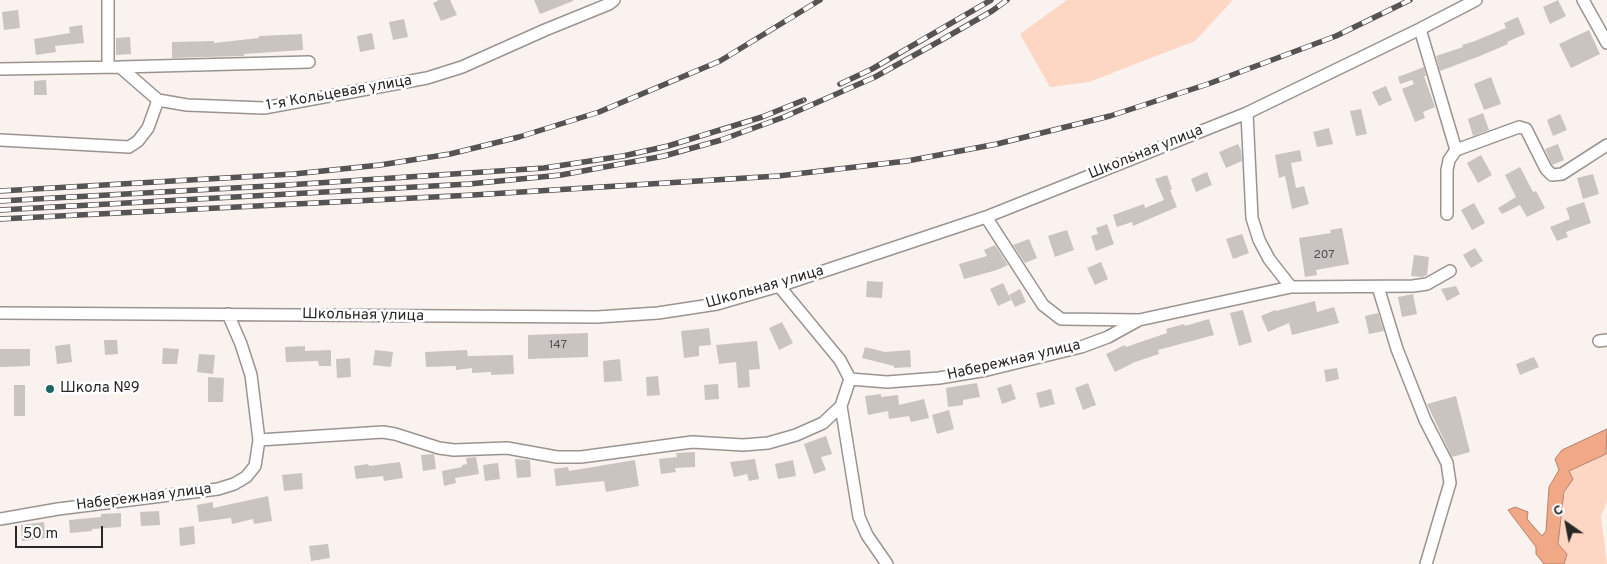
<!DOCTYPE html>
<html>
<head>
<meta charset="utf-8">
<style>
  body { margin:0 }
  #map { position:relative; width:1607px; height:564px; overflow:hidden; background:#f9f2ef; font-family:Overpass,sans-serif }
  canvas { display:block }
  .north { position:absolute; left:1542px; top:499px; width:50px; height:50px; -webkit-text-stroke:4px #fff; paint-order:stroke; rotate:327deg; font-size:14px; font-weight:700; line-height:20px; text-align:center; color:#2a2827 }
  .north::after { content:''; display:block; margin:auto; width:18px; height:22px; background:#2a2827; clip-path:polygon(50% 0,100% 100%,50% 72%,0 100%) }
  .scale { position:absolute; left:15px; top:526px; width:88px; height:22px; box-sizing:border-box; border:2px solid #2a2827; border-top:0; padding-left:6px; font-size:15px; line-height:18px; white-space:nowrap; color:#2a2827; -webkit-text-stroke:4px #fff; paint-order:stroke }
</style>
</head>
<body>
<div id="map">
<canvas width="1607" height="564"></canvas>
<div class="north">С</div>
<div class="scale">50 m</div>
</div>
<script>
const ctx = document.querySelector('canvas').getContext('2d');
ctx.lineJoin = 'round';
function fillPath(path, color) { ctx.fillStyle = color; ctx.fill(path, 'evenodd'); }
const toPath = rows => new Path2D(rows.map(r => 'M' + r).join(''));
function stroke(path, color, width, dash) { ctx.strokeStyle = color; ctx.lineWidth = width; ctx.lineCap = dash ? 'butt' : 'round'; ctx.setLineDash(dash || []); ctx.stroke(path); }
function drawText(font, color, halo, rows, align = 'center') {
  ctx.font = font + ' Overpass,sans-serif'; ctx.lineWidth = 5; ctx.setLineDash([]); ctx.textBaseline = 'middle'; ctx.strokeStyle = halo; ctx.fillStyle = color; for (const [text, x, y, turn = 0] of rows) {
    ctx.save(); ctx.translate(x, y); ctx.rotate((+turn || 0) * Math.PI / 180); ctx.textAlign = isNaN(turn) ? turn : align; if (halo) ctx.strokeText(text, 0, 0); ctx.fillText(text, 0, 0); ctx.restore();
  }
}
const green = toPath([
  [1067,0,1233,0,1195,41,1089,82,1050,87,1020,34],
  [1607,453,1607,502,1601,516,1607,564,1564,564,1567,554,1558,544,1565,492,1572,479,1569,471]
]);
const water = toPath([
  [1607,429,1606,454,1569,471,1573,479,1564,492,1558,544,1567,554,1564,564,1544,564,1536,554,1536,547,1508,510,1515,507,1528,512,1527,519,1542,536,1546,531,1549,487,1559,470,1555,459,1562,450,1607,429]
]);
const building = toPath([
  [439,0,450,0,457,15,441,21,433,3],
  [534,0,573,0,573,1,540,14],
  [1558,0,1566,16,1550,24,1543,7],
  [18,10,20,28,4,30,2,12],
  [1518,17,1525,34,1507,42,1508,44,1480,56,1440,71,1436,56,1463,47,1462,45,1475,41,1506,28,1504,23],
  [404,19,408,37,393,40,389,22],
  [82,25,84,43,55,46,56,52,36,55,34,39,70,33,69,27],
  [1589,30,1600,54,1571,68,1559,44],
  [372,33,375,49,360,52,357,36],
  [302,34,303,50,244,54,244,56,242,56,172,58,172,42,214,41,214,43,259,38,259,36],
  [130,37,131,54,116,55,116,38],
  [1424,67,1426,76,1424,76,1435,107,1423,112,1425,118,1415,122,1402,89,1414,84,1412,80,1400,84,1398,77],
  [1491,77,1501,104,1484,110,1474,84],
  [46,80,47,95,34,95,34,81],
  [1386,86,1392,100,1379,106,1372,92],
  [1361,109,1367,134,1356,136,1350,111],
  [1483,113,1489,130,1473,136,1468,119],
  [1560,114,1567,130,1553,136,1547,120],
  [1329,128,1333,144,1317,147,1313,132],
  [1238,144,1241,150,1242,161,1226,168,1219,152],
  [1558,144,1564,160,1552,165,1545,149],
  [1300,150,1302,161,1291,163,1296,188,1304,186,1309,204,1292,209,1285,176,1279,178,1275,155],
  [1481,155,1492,175,1478,183,1467,163],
  [1520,167,1533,192,1536,191,1545,208,1527,217,1520,205,1502,214,1498,208,1516,197,1505,175],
  [1207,172,1212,185,1196,192,1191,179],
  [1593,174,1599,194,1583,199,1577,178],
  [1167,175,1172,189,1170,190,1177,207,1133,226,1132,222,1117,227,1113,215,1144,204,1145,208,1164,200,1155,179],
  [1584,202,1591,223,1566,232,1568,237,1557,241,1550,227,1570,219,1566,208],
  [1474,203,1485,223,1472,230,1461,210],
  [1107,224,1114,244,1096,251,1091,236,1098,234,1096,228],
  [1342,228,1349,264,1316,270,1317,275,1305,277,1299,238,1331,233,1330,230],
  [1067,230,1074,250,1055,257,1048,236],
  [1242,234,1249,253,1233,259,1226,239],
  [1029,239,1037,258,1025,263,1013,245],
  [995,245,1008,265,997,270,964,279,959,264,987,256,984,250],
  [1475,248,1483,261,1471,268,1463,255],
  [1414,255,1429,257,1427,275,1422,277,1411,276],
  [1101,262,1108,279,1095,285,1087,268],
  [867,281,883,282,882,298,866,297],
  [1003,283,1011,300,998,306,990,289],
  [1456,286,1460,294,1447,301,1441,289],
  [1020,289,1026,302,1015,307,1009,295],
  [1413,294,1417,314,1402,317,1398,297],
  [1315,301,1317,312,1334,307,1339,323,1292,335,1289,323,1268,332,1261,316,1275,310,1276,311],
  [1243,310,1252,342,1239,346,1230,313],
  [1378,313,1384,331,1369,334,1365,316],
  [1209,319,1214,335,1158,350,1159,354,1135,362,1115,372,1106,354,1125,345,1126,347,1167,333,1166,329,1184,324,1185,326],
  [782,322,793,343,779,350,769,328],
  [709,328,711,345,699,346,699,356,684,358,681,331],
  [588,333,588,357,528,359,528,335],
  [104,340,117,340,118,354,105,355],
  [757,341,760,369,749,370,750,387,738,388,736,362,719,364,716,345],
  [70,344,72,362,57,364,55,346],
  [305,346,305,351,331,350,331,366,319,366,318,361,286,362,285,347],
  [865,347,885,352,910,350,911,367,894,368,894,366,862,358],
  [163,348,179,349,177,364,162,364],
  [0,349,30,349,30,366,0,367],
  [375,350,393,352,391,367,373,365],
  [467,350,468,356,513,355,514,374,491,375,491,372,472,373,472,368,456,370,456,366,426,367,425,352],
  [199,354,215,355,213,374,197,372],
  [1534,357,1539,367,1520,375,1516,364],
  [350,358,351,377,337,378,336,359],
  [620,359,622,381,604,382,603,361],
  [1337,368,1339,379,1326,382,1324,370],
  [658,376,660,395,647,396,646,377],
  [208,377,224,378,223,402,208,402],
  [977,383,980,397,963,400,963,405,948,407,946,388],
  [1088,383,1096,405,1083,410,1075,388],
  [718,384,719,399,705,400,704,385],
  [1011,384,1016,399,1002,404,997,388],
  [14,385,25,385,25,416,14,416],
  [1051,389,1055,404,1040,408,1036,393],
  [881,394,881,397,898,395,899,405,924,399,929,418,911,422,909,416,889,419,888,411,868,415,865,396],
  [1456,396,1470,452,1452,457,1427,404],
  [949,410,954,429,937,434,932,415],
  [826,436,832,454,821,457,826,470,814,474,804,444],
  [695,452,695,467,675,468,676,472,661,474,659,459,677,457,676,453],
  [434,454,436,469,423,471,421,455],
  [476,457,479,474,455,478,456,483,444,486,442,471,462,467,462,465,467,464,466,458],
  [515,459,530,460,531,477,517,478],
  [755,459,759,479,749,481,747,474,734,477,730,462],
  [635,460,639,486,606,492,604,481,556,486,554,469,568,467,569,471],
  [793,460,796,476,778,479,775,464],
  [400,462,403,478,384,481,383,476,356,479,354,466,368,464,369,466],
  [498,463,500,479,485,481,483,465],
  [302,473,303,489,284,491,282,475],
  [268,496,272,521,254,524,253,519,232,524,231,518,199,522,197,505,213,502,213,508],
  [159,511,160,525,141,526,140,512],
  [121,513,121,527,92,529,92,531,70,533,69,520,101,517,101,514],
  [44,522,46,538,22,541,21,525],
  [194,526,195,544,180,546,179,528],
  [328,544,330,558,311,561,309,546]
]);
const minor = toPath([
  [1583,0,1607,43],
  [1420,29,1456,150,1519,127,1526,129,1546,169,1552,175,1562,174,1607,145],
  [108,67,108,0],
  [120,67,309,62],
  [0,69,120,67,158,100,187,105,264,108,427,78,462,67,545,30,609,4,614,0],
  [1247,113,1252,218,1259,240,1269,259,1291,287],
  [0,140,129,147,138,141,148,128,158,100],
  [1447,214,1447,170,1449,160,1456,150],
  [986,217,1043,305,1061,319,1139,320,1291,287,1413,286,1427,284,1450,271],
  [779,286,840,360,850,379],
  [1378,287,1397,349,1425,420,1447,463,1450,483,1426,564],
  [0,313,597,317,658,313,717,304,779,286,986,217,1247,113,1420,29,1476,0],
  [228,314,241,344,251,375,259,440,383,432,395,434,439,448,454,450,507,448,557,457,581,457,692,442,743,445,768,443,796,435,823,423,841,406,850,379],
  [1599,341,1607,340],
  [850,379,887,382,939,378,987,370,1081,347,1108,337,1137,321],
  [841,406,859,517,867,535,887,564],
  [0,519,58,509,218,489,234,484,246,477,255,466,259,440]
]);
const rail = toPath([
  [840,84,872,69,991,0],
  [0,191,294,174,380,165,450,154,519,137,599,112,720,61,820,0],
  [0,201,287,185,544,168,623,156,668,146,762,117,804,100],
  [0,210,469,184,561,175,664,156,721,140,784,117,875,77,938,42,992,11,1007,0],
  [0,219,473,195,778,176,907,161,997,144,1110,116,1208,84,1336,36,1410,0]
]);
const markers = [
  [50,389,5,"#196767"]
];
const numberNames = [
  ["207",1324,256],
  ["147",558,346]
];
const streetNames = [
  ["1-я Кольцевая улица",339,94,-10],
  ["Школьная улица",1146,153,-22],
  ["Школьная улица",765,288,-16],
  ["Школьная улица",363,316,1],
  ["Набережная улица",1014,361,-13],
  ["Набережная улица",144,498,-7]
];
const poiNames = [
  ["Школа №9",60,389]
];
fillPath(green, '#fed6c4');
fillPath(water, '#f1a887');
stroke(water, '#b5826a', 1);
fillPath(building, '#cac4c1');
stroke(minor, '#9a9491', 14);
stroke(minor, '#fff', 11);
stroke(rail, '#565352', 5.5);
stroke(rail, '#fff', 4, [11]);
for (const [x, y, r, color] of markers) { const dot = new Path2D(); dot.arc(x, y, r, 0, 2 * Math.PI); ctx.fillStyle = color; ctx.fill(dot); stroke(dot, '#fff', 2); }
drawText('12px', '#524f4e', null, numberNames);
drawText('15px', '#2a2827', '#fff', streetNames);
drawText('15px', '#2a2827', '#fff', poiNames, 'left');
</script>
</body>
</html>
